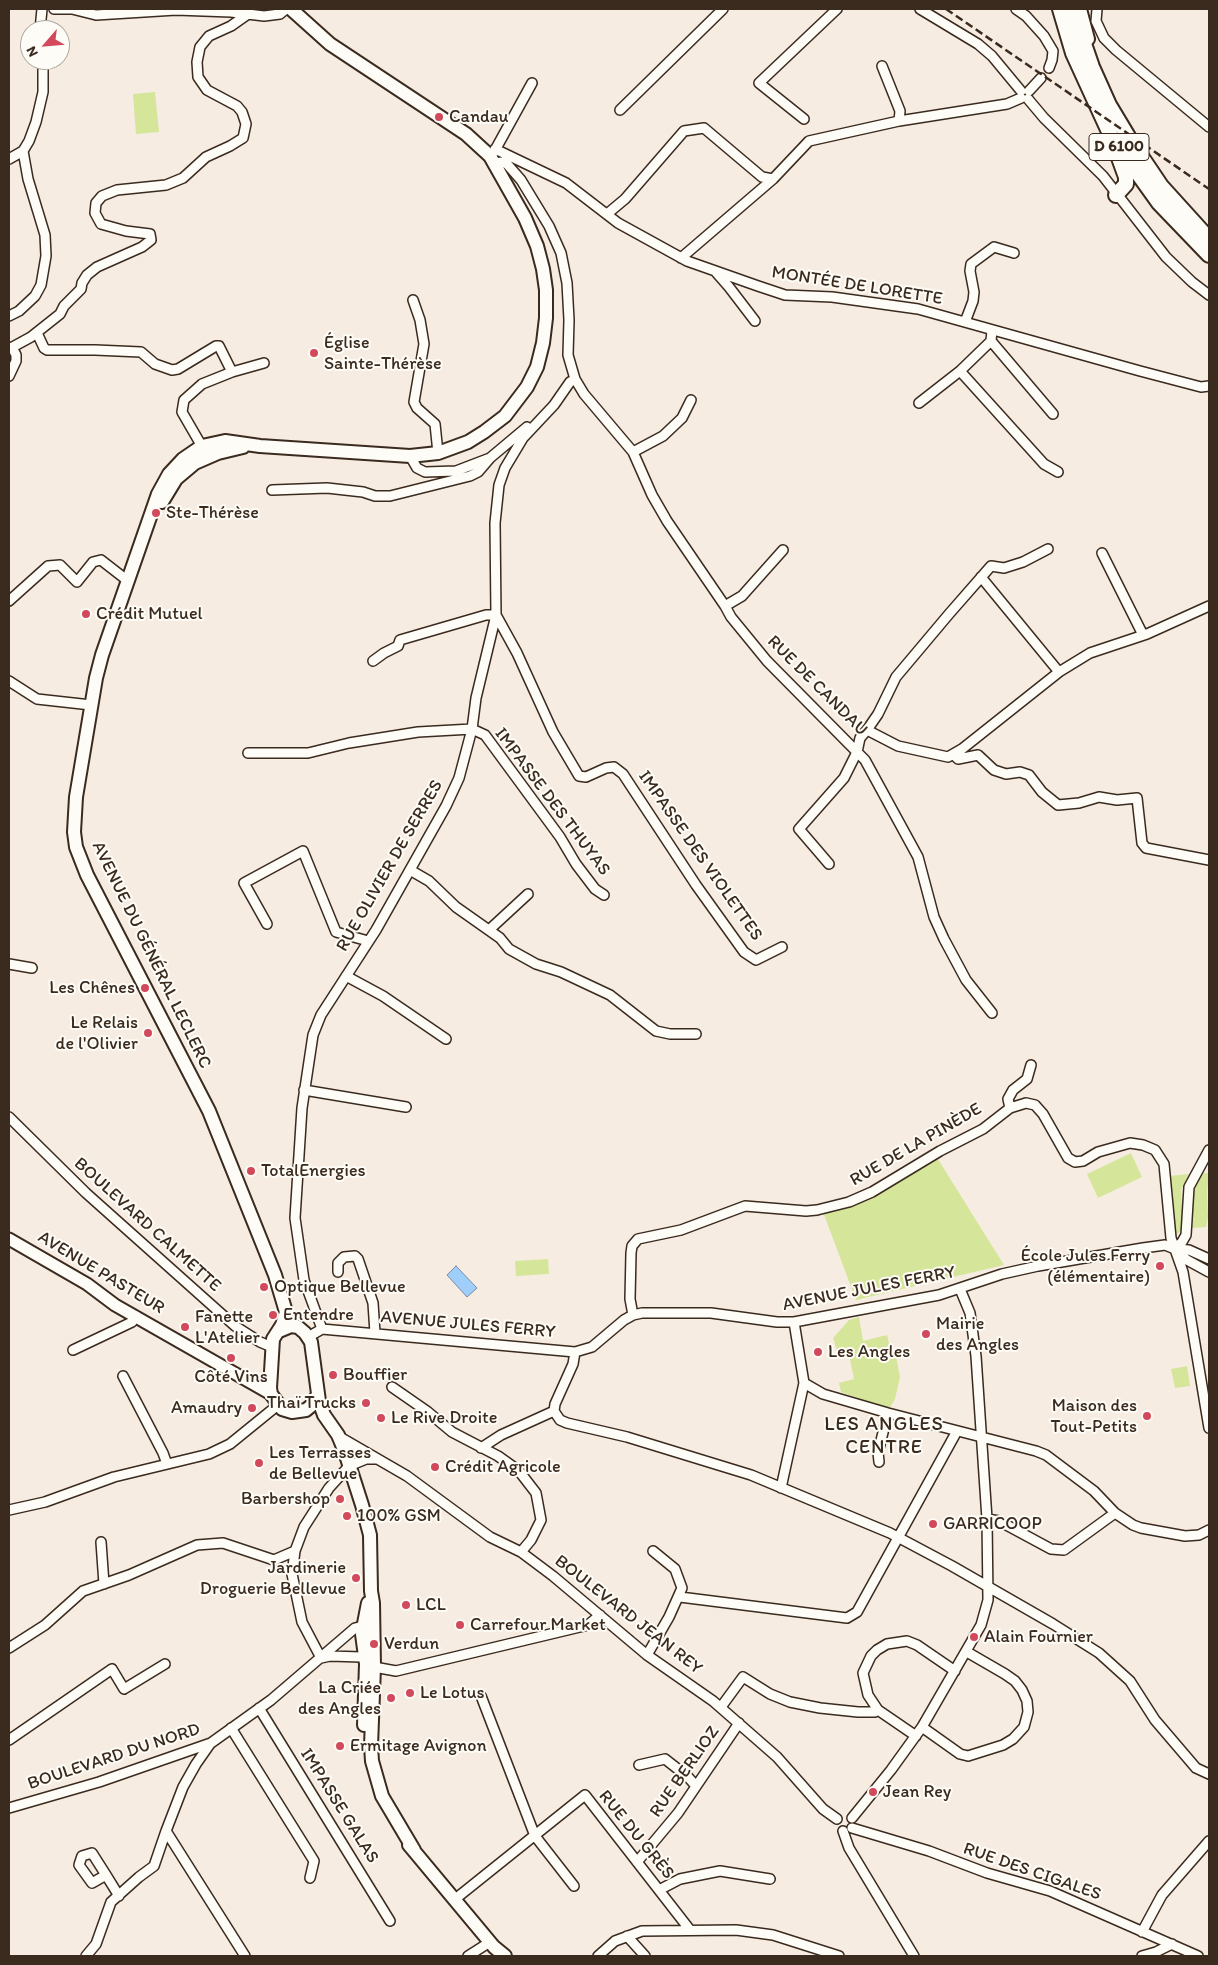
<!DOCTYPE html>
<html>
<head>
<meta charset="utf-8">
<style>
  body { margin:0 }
  #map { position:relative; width:1218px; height:1965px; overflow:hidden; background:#f7ece2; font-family:Itim,sans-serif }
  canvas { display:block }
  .frame { position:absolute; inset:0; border:10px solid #3b2a1e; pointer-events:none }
  .north { position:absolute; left:20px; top:20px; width:50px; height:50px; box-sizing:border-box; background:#fdfcf7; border:1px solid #afa8a0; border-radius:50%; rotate:243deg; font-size:14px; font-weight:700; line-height:20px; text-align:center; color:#3b2a1e }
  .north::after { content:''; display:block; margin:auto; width:18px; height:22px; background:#d1495b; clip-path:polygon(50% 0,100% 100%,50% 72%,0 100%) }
</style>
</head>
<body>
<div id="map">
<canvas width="1218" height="1965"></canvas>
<div class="frame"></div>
<div class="north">N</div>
</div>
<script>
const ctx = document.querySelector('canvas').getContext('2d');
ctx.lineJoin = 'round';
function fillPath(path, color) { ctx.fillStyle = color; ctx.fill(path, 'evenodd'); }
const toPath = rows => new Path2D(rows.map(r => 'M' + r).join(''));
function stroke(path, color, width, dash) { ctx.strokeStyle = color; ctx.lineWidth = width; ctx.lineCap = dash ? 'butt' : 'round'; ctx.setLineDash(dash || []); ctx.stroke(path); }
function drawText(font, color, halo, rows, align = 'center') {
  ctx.font = font + ' Itim,sans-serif'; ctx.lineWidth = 4; ctx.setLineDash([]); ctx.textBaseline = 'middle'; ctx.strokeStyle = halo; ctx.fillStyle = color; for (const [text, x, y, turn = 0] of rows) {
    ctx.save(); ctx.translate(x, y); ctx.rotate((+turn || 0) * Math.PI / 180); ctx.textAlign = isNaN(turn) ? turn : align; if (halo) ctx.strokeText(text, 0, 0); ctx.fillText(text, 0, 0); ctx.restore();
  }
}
const green = toPath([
  [155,92,159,132,136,134,133,94],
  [1131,1153,1142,1177,1098,1198,1087,1174],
  [936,1156,1004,1265,856,1300,823,1212,875,1195],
  [1198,1173,1209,1173,1207,1193,1208,1217,1206,1227,1192,1228,1190,1212,1191,1189],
  [1189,1174,1181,1190,1183,1229,1174,1237,1169,1176],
  [548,1259,549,1274,516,1276,515,1261],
  [859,1317,863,1341,887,1335,891,1352,895,1350,900,1377,895,1399,889,1409,841,1392,839,1383,854,1379,849,1355,839,1357,833,1338,849,1320],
  [1187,1366,1190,1386,1175,1388,1171,1369]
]);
const water = toPath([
  [456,1266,477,1288,467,1297,447,1275,456,1266]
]);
const minor = toPath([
  [54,9,72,9,96,15,176,10,231,12,264,16,280,14,286,9],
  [920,9,978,44,992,56,1021,91],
  [1016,9,1026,16,1044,36,1053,51,1052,60,1049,68],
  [1097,9,1096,21,1104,38,1116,50,1209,127],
  [40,30,42,9],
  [882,66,900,111,899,121],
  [1029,91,1041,78],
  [1028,99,1044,118,1103,176,1166,257,1192,282,1209,295],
  [620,110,723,9],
  [804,119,759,83,837,9],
  [495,149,566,183,618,223,687,261,758,286,785,295,832,297,918,309,1140,371,1201,387,1209,386],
  [494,152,532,83],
  [9,159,23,151],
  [607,214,625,199,684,131,704,128,762,177,773,179],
  [681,258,773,179,809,141,899,121,1007,104,1021,98],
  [715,271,729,287,755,321],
  [413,300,420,320,424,344,414,402,417,408,435,424,438,453],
  [9,316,19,311,35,296,41,285,46,256,45,235,28,179,23,151,29,141,36,122,43,92,43,60],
  [965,322,973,301,974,292,970,271,971,264,994,247,1014,253],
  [37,333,44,348,47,350,95,350,141,352,155,364,172,370,178,369,216,346,219,346,232,372],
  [991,341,1053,414],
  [9,349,31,337,60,314,64,306,81,289,82,283,87,275,97,267,142,247,151,240,150,234,126,231,101,224,95,213,96,203,102,196,117,190,166,185,183,178,206,157,230,146,243,138,246,124,242,112,237,106,207,90,198,77,197,62,200,47,209,36,231,26,248,14],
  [960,371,1044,464,1058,472],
  [9,376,16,361,16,355,12,347],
  [575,379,584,394,633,452,652,495,667,521,725,606,731,617,767,661,857,752,860,738,867,730,898,746,948,757,962,749,1059,672,1090,653,1147,634,1209,606],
  [919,403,960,371,991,341,992,330],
  [204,450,182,412,184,400,202,384,232,372,264,363],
  [633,452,663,436,682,418,691,400],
  [410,456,417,468,425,472,456,471,490,458,527,427],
  [272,490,327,488,363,492,375,496,390,496,470,476,478,472,490,458],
  [1102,553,1143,635],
  [981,577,1059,672],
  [9,601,48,566,60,565,77,582,93,562,101,560,128,581],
  [725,606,742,596,783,550],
  [373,661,384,653,398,646,400,640,486,615,496,615,517,653,553,732,579,776,586,777,606,768,614,767,623,774,696,885,744,952,756,960,782,947],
  [9,681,37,699,91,705],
  [867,730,878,714,896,677,949,614,991,566,1004,568,1023,562,1048,549],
  [248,753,308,753,349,743,418,732,472,729,485,735,560,837,576,864,595,889,604,895],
  [953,754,958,759,978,755,994,770,1006,774,1020,772,1029,775,1042,792,1058,805,1079,803,1099,797,1117,800,1137,798,1142,843,1146,848,1209,860],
  [829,864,799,829,844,778,857,752,865,760,918,857,934,917,944,939,966,980,992,1013],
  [410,870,429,881,456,907,500,938,509,949,536,964,561,972,610,995,656,1031,670,1034,696,1034],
  [267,924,244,883,303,851,336,932,368,941],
  [489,930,528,894],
  [9,964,32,968],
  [346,976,383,996,446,1039],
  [304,1090,406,1107],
  [1010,1108,1008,1099,1013,1090,1027,1079,1031,1065],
  [9,1117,86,1193,235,1326,260,1342,272,1347],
  [1175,1249,1182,1242,1186,1235,1189,1187,1209,1150],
  [1175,1249,1187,1260,1209,1272],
  [338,1272,338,1263,344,1257,355,1256,358,1259,373,1303,375,1333],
  [633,1315,630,1299,631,1253,632,1246,638,1239,681,1230,745,1206,806,1211,817,1210,849,1202,872,1192,940,1151,983,1129,1010,1108,1026,1103,1035,1105,1043,1114,1068,1158,1075,1162,1083,1161,1098,1152,1130,1143,1143,1145,1155,1150,1164,1164,1171,1238,1183,1272,1209,1428],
  [322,1329,304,1280,295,1218,302,1108,313,1035,321,1015,376,930,446,806,459,778,472,729,476,698,496,615,495,523,499,485,505,468,523,438,554,405,570,382,575,379,568,355,569,320,567,283,561,253,549,226,521,180,507,164,502,162,495,163],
  [308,1337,322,1329,575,1352,592,1347,624,1320,633,1315,642,1313,711,1313,777,1322,794,1322,939,1295,1002,1274,1038,1266,1143,1248,1165,1245,1175,1249,1189,1250,1209,1259],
  [73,1350,132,1322,136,1316],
  [575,1352,573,1364,555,1404,554,1411,560,1420,567,1423,627,1437,751,1475,890,1533,952,1566,1053,1624,1099,1653,1130,1681,1155,1720,1196,1768,1209,1774],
  [123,1376,163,1453,167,1464],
  [804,1383,823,1394,888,1413,1036,1451,1046,1455,1094,1491,1115,1513,1133,1525,1141,1528,1185,1536,1199,1535,1209,1530],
  [392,1387,428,1412,452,1432,498,1456,519,1471,536,1493,541,1520,531,1540,521,1552],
  [338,1436,407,1476,490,1537,521,1552,553,1576,647,1655,713,1701,777,1757,823,1809,837,1819],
  [481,1448,501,1435,554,1411],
  [879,1462,878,1452,888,1413],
  [781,1488,804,1383,794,1322],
  [9,1510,45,1502,114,1477,209,1454,230,1444,278,1405],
  [987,1519,999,1521,1051,1549,1064,1550,1115,1513],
  [101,1542,104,1584],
  [295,1551,292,1574,302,1622,321,1658],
  [680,1597,847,1618,857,1612,957,1431],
  [9,1648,45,1625,83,1591,129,1575,197,1545,223,1543,274,1560,295,1551,304,1527,329,1488,349,1466,366,1459,377,1459],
  [647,1655,669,1617,682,1588,675,1569,653,1551],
  [321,1658,330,1656,361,1657,374,1667,396,1671,588,1625,600,1615],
  [481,1696,535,1836,574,1886],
  [721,1707,743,1677,770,1694,790,1702,820,1708,858,1712,875,1712,878,1710],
  [259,1708,390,1921],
  [922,1727,960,1754,968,1756,1003,1745,1013,1739,1024,1727,1028,1712,1027,1701,1022,1690,1015,1681,1005,1674,967,1652],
  [231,1728,314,1861,310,1878],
  [916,1736,878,1710,868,1695,863,1673,871,1656,877,1650,887,1644,907,1641,917,1645,955,1671],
  [9,1740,112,1669,124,1689,165,1664],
  [639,1765,665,1759,688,1777,696,1786],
  [9,1808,99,1782,211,1743,271,1700,355,1628,359,1627,367,1629],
  [852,1818,891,1770,922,1727,981,1625,988,1600,987,1519,976,1356,970,1313,960,1289],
  [852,1828,929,1851,987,1873,1050,1891,1198,1956],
  [166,1831,245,1956],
  [843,1831,849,1848,914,1956],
  [637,1862,678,1813,739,1723],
  [106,1875,92,1883,79,1865,82,1856,92,1853,106,1875,119,1896],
  [659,1890,680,1879,720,1871,770,1879],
  [454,1900,585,1795,690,1930],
  [1142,1932,1162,1895,1209,1841],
  [627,1936,645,1956],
  [86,1956,96,1944,111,1902,139,1877,154,1866,166,1831,183,1787,196,1764,210,1744],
  [468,1956,490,1942],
  [598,1956,615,1941,642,1931,736,1930,773,1935,839,1956],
  [1142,1956,1156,1952,1172,1944]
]);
const tertiary = toPath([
  [9,1239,87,1284,115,1305,271,1394]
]);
const secondary = toPath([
  [291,9,330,44,466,134,490,156,525,218,537,246,543,269,546,290,546,318,543,343,537,367,527,387,505,416,484,432,468,442,438,453,410,456,260,446,225,441,202,446,183,459,169,474,158,494,102,655,96,678,76,797,74,832,76,847,87,875,209,1111,275,1275,286,1312,282,1325,273,1339,270,1388,271,1394,282,1409,292,1412,306,1410,312,1405,318,1394],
  [1080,9,1088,39],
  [162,502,176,479,195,463,218,453,243,447],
  [279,1331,291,1326,298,1327,305,1333,311,1342,319,1401,324,1415,338,1435,345,1452,362,1505,370,1535,371,1591,373,1603,374,1667,371,1746,372,1761,382,1796,414,1850],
  [364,1725,366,1664,362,1634,368,1603],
  [409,1845,494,1947,505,1956]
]);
const primary = toPath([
  [1060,9,1073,53,1111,136,1159,203,1209,255],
  [1072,9,1092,67,1109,105,1130,140,1161,186,1209,239],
  [1116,195,1126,184,1126,177,1118,155]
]);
const rail = toPath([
  [946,9,1209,189]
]);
const markers = [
  [439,117,5,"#d1495b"],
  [314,353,5,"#d1495b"],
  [156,513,5,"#d1495b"],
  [86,614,5,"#d1495b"],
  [145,988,5,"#d1495b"],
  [148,1033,5,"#d1495b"],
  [251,1171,5,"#d1495b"],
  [1160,1266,5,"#d1495b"],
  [264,1287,5,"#d1495b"],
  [273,1315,5,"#d1495b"],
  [185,1327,5,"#d1495b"],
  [926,1334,5,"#d1495b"],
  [818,1352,5,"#d1495b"],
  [231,1358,5,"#d1495b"],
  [333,1375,5,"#d1495b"],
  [366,1403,5,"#d1495b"],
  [252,1408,5,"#d1495b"],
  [1147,1416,5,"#d1495b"],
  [381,1418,5,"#d1495b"],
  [259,1463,5,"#d1495b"],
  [435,1467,5,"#d1495b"],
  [340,1499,5,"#d1495b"],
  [347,1516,5,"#d1495b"],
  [933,1524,5,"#d1495b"],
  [356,1578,5,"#d1495b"],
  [406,1605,5,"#d1495b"],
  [460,1625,5,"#d1495b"],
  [974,1637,5,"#d1495b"],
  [374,1644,5,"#d1495b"],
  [410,1693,5,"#d1495b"],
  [391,1698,5,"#d1495b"],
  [340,1746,5,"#d1495b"],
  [873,1792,5,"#d1495b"]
];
const shields = [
  [1119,147,60]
];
const shieldNames = [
  ["D 6100",1119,147]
];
const poiNames = [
  ["Candau",449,117],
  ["Église",324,343],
  ["Sainte-Thérèse",324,364],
  ["Ste-Thérèse",166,513],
  ["Crédit Mutuel",96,614],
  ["Les Chênes",135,988,"right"],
  ["Le Relais",138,1023,"right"],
  ["de l'Olivier",138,1044,"right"],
  ["TotalEnergies",261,1171],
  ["École Jules Ferry",1150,1256,"right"],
  ["(élémentaire)",1150,1277,"right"],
  ["Optique Bellevue",274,1287],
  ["Entendre",283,1315],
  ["Fanette",195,1317],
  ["L'Atelier",195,1338],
  ["Mairie",936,1324],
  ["des Angles",936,1345],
  ["Les Angles",828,1352],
  ["Bouffier",343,1375],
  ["Côté Vins",231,1377,"center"],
  ["Thaï Trucks",356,1403,"right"],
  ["Maison des",1137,1406,"right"],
  ["Tout-Petits",1137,1427,"right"],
  ["Amaudry",242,1408,"right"],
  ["Le Rive Droite",391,1418],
  ["Les Terrasses",269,1453],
  ["de Bellevue",269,1474],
  ["Crédit Agricole",445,1467],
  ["Barbershop",330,1499,"right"],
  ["100% GSM",357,1516],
  ["GARRICOOP",943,1524],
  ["Jardinerie",346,1568,"right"],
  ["Droguerie Bellevue",346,1589,"right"],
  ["LCL",416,1605],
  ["Carrefour Market",470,1625],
  ["Alain Fournier",984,1637],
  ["Verdun",384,1644],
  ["La Criée",381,1688,"right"],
  ["des Angles",381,1709,"right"],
  ["Le Lotus",420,1693],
  ["Ermitage Avignon",350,1746],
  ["Jean Rey",883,1792]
];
const streetNames = [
  ["MONTÉE DE LORETTE",857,286,9],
  ["RUE DE CANDAU",817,686,45],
  ["IMPASSE DES THUYAS",552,802,53],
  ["IMPASSE DES VIOLETTES",700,856,55],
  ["RUE OLIVIER DE SERRES",390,866,-60],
  ["AVENUE DU GÉNÉRAL LECLERC",151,955,64],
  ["RUE DE LA PINÈDE",916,1145,-30],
  ["BOULEVARD CALMETTE",147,1225,42],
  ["AVENUE PASTEUR",101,1273,31],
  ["AVENUE JULES FERRY",869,1289,-11],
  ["AVENUE JULES FERRY",468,1325,5],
  ["BOULEVARD JEAN REY",628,1615,38],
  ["BOULEVARD DU NORD",114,1757,-18],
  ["RUE BERLIOZ",685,1772,-55],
  ["IMPASSE GALAS",339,1806,58],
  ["RUE DU GRÈS",636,1835,51],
  ["RUE DES CIGALES",1032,1872,19]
];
const quarterNames = [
  ["LES ANGLES",884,1425],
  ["CENTRE",884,1448]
];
fillPath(green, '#d5e69a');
fillPath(water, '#9fcefb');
stroke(water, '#778ca3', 1);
stroke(minor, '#3b2a1e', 12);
stroke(tertiary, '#3b2a1e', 15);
stroke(secondary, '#3b2a1e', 16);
stroke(primary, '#3b2a1e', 18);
stroke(minor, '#fdfcf7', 9);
stroke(tertiary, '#fdfcf7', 11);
stroke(secondary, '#fdfcf7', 12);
stroke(primary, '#fdfcf7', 14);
stroke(rail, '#3b2a1e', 2.5, [8, 4]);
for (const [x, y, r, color] of markers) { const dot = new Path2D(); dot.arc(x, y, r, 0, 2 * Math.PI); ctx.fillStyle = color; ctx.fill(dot); stroke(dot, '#fdfcf7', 2); }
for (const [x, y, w] of shields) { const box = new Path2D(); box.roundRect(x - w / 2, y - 13.5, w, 27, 4); ctx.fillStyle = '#fdfcf7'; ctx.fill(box); stroke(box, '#3b2a1e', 1); }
drawText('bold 16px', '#3b2a1e', null, shieldNames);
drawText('18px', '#3b2a1e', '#fdfcf7', poiNames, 'left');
drawText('18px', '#3b2a1e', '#fdfcf7', streetNames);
ctx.letterSpacing = '1px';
drawText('20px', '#3b2a1e', '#fdfcf7', quarterNames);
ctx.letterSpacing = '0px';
</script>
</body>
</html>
